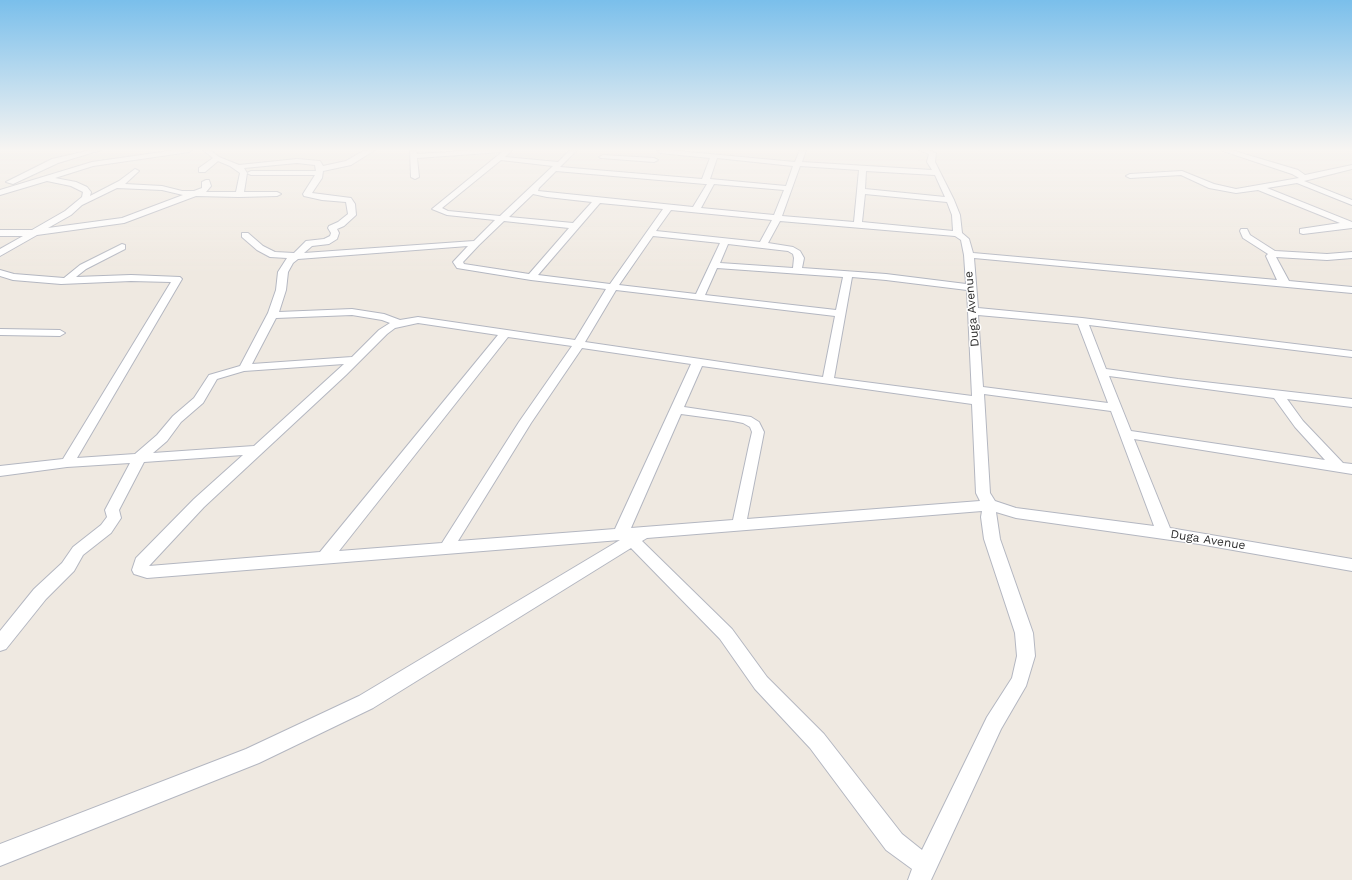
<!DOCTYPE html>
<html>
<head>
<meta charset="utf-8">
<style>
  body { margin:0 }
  canvas { display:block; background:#efe9e1 }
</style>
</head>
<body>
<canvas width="1352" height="880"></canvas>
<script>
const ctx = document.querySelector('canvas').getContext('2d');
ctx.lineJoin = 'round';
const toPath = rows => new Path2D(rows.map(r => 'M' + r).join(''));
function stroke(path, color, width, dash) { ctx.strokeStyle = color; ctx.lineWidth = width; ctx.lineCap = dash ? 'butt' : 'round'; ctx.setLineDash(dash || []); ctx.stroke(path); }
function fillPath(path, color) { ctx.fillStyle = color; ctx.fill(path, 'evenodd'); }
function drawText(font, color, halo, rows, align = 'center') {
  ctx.font = font + ' "Work Sans",sans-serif'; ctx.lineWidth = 3; ctx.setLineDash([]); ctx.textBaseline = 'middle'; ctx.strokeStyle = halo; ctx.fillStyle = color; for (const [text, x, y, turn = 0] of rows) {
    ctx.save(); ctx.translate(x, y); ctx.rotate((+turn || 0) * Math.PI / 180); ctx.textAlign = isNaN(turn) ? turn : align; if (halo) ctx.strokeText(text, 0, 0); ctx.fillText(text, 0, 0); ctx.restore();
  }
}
const minor = toPath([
  [91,150,101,150,58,163,13,184,6,182,52,159,91,150],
  [176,150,192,150,189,152,93,166,55,178,76,182,87,187,91,192,90,196,119,181,135,169,139,171,125,184,162,186,182,191,194,191,202,188,202,182,206,180,209,180,211,186,206,192,236,192,240,173,230,166,218,161,205,172,199,172,199,168,213,158,203,150,210,150,219,157,239,165,297,159,320,161,323,166,346,161,363,151,375,150,351,165,323,171,322,178,312,193,351,198,355,204,356,215,344,226,337,229,339,233,337,239,329,244,312,246,304,253,474,241,495,220,447,215,432,209,502,152,417,158,419,177,415,179,411,177,410,150,416,150,417,154,480,150,512,150,505,157,558,162,570,150,577,150,560,167,702,179,710,158,660,153,657,151,667,150,795,162,800,150,806,150,802,162,932,170,927,162,929,154,919,150,928,150,936,153,935,162,954,200,960,215,962,233,969,239,973,253,1277,280,1266,256,1268,254,1243,238,1240,231,1241,229,1247,229,1250,235,1275,251,1327,254,1352,252,1352,258,1327,260,1276,257,1289,281,1352,287,1352,293,974,258,978,308,1082,318,1352,351,1352,357,1089,325,1106,369,1178,379,1352,399,1352,407,1287,399,1303,421,1343,463,1352,464,1352,474,1134,439,1170,528,1352,559,1352,571,1199,544,1016,518,996,512,1000,539,1033,633,1035,656,1026,686,1001,729,931,880,908,880,912,869,886,850,810,748,755,689,720,639,631,548,373,708,259,763,0,866,0,844,246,749,359,696,620,540,147,578,134,574,132,570,136,558,194,499,243,455,144,462,119,510,121,518,111,533,83,555,74,571,46,599,6,649,0,651,0,631,34,589,62,563,73,547,101,525,107,517,105,510,130,463,67,467,0,476,0,466,63,459,171,282,131,281,61,284,13,280,0,276,0,270,14,274,64,278,80,265,122,244,125,245,125,249,86,269,76,277,131,275,180,277,182,279,77,458,135,454,157,435,173,416,194,398,209,375,240,366,268,313,276,290,278,272,287,258,270,257,257,250,242,237,242,233,248,233,263,246,275,252,294,253,306,241,324,239,330,236,331,233,328,228,329,226,338,222,348,214,346,202,322,200,304,196,303,194,315,175,251,175,247,173,244,192,277,192,281,194,277,196,239,197,196,196,124,223,37,235,0,256,0,249,23,236,0,236,0,230,32,230,65,211,82,197,83,192,71,186,47,181,0,195,0,190,92,162,176,150],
  [717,158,793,166,786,186,710,179,717,158],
  [501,160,553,166,500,216,448,211,442,208,501,160],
  [297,163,315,165,316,171,251,171,247,173,244,168,297,163],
  [800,166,859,170,854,222,782,216,800,166],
  [556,171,705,184,707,184,693,207,538,191,539,188,556,171],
  [866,171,935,175,945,197,865,189,866,171],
  [714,184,784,190,774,215,701,208,714,184],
  [117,188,162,190,183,195,122,218,48,228,71,215,82,205,117,188],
  [533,194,547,197,592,202,573,223,509,217,533,194],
  [865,194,947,202,952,215,953,231,862,222,865,194],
  [600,203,663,209,610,284,538,275,600,203],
  [671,210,772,220,760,242,656,231,671,210],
  [504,221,569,228,529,274,464,264,463,262,479,245,504,221],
  [780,221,955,236,961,240,964,255,966,284,886,274,802,268,804,258,800,251,793,247,768,243,780,221],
  [653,236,720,243,696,294,619,285,653,236],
  [728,244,788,251,793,254,794,258,793,268,720,263,728,244],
  [468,246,453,262,457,268,531,280,606,289,575,340,418,317,400,320,384,314,352,309,279,312,286,290,288,272,293,263,298,259,468,246],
  [717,268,843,277,836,310,705,295,717,268],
  [852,277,886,280,967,290,972,396,834,378,852,277],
  [616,290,835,316,823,377,585,342,616,290],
  [352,315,382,320,390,323,379,330,352,357,252,364,276,318,352,315],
  [978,315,1078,324,1108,403,983,387,978,315],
  [418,323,498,335,320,552,149,566,204,507,346,375,387,334,395,328,418,323],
  [508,337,572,346,519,422,442,543,339,551,508,337],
  [582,348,691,364,615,529,458,541,531,423,582,348],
  [344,364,254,446,153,453,167,441,181,422,203,403,217,379,244,371,344,364],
  [702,366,972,404,976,493,980,501,747,519,764,432,759,422,751,417,684,407,702,366],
  [1109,376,1274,398,1295,427,1325,460,1131,431,1109,376],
  [984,394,1111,411,1154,526,1016,508,995,501,990,493,984,394],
  [681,414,733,421,743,423,750,427,752,432,749,445,733,520,631,528,681,414],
  [982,511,981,517,984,539,1015,633,1017,656,1012,678,987,717,922,850,902,834,824,734,767,677,732,629,642,541,647,538,982,511],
  [1222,150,1231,150,1298,170,1305,175,1352,165,1352,169,1304,181,1352,200,1352,205,1297,183,1267,188,1352,222,1352,228,1303,234,1300,233,1300,229,1340,223,1258,190,1236,193,1209,188,1181,175,1130,178,1126,176,1130,174,1182,171,1214,184,1236,189,1299,178,1292,174,1223,151,1222,150],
  [603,155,654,158,658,160,654,162,601,158,599,157,603,155],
  [0,329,60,330,65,333,60,336,0,335,0,329]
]);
const streetNames = [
  ["Duga Avenue",972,309,-95],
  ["Duga Avenue",1208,540,9]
];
stroke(minor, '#b4b7c1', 2);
fillPath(minor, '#fff');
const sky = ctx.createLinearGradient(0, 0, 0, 273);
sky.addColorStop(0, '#7abfeb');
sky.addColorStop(0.55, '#f8f5f2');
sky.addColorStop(1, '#f8f5f200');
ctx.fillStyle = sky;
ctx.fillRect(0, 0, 1352, 273);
drawText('12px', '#2e2e2e', '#fff', streetNames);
</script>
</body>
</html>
